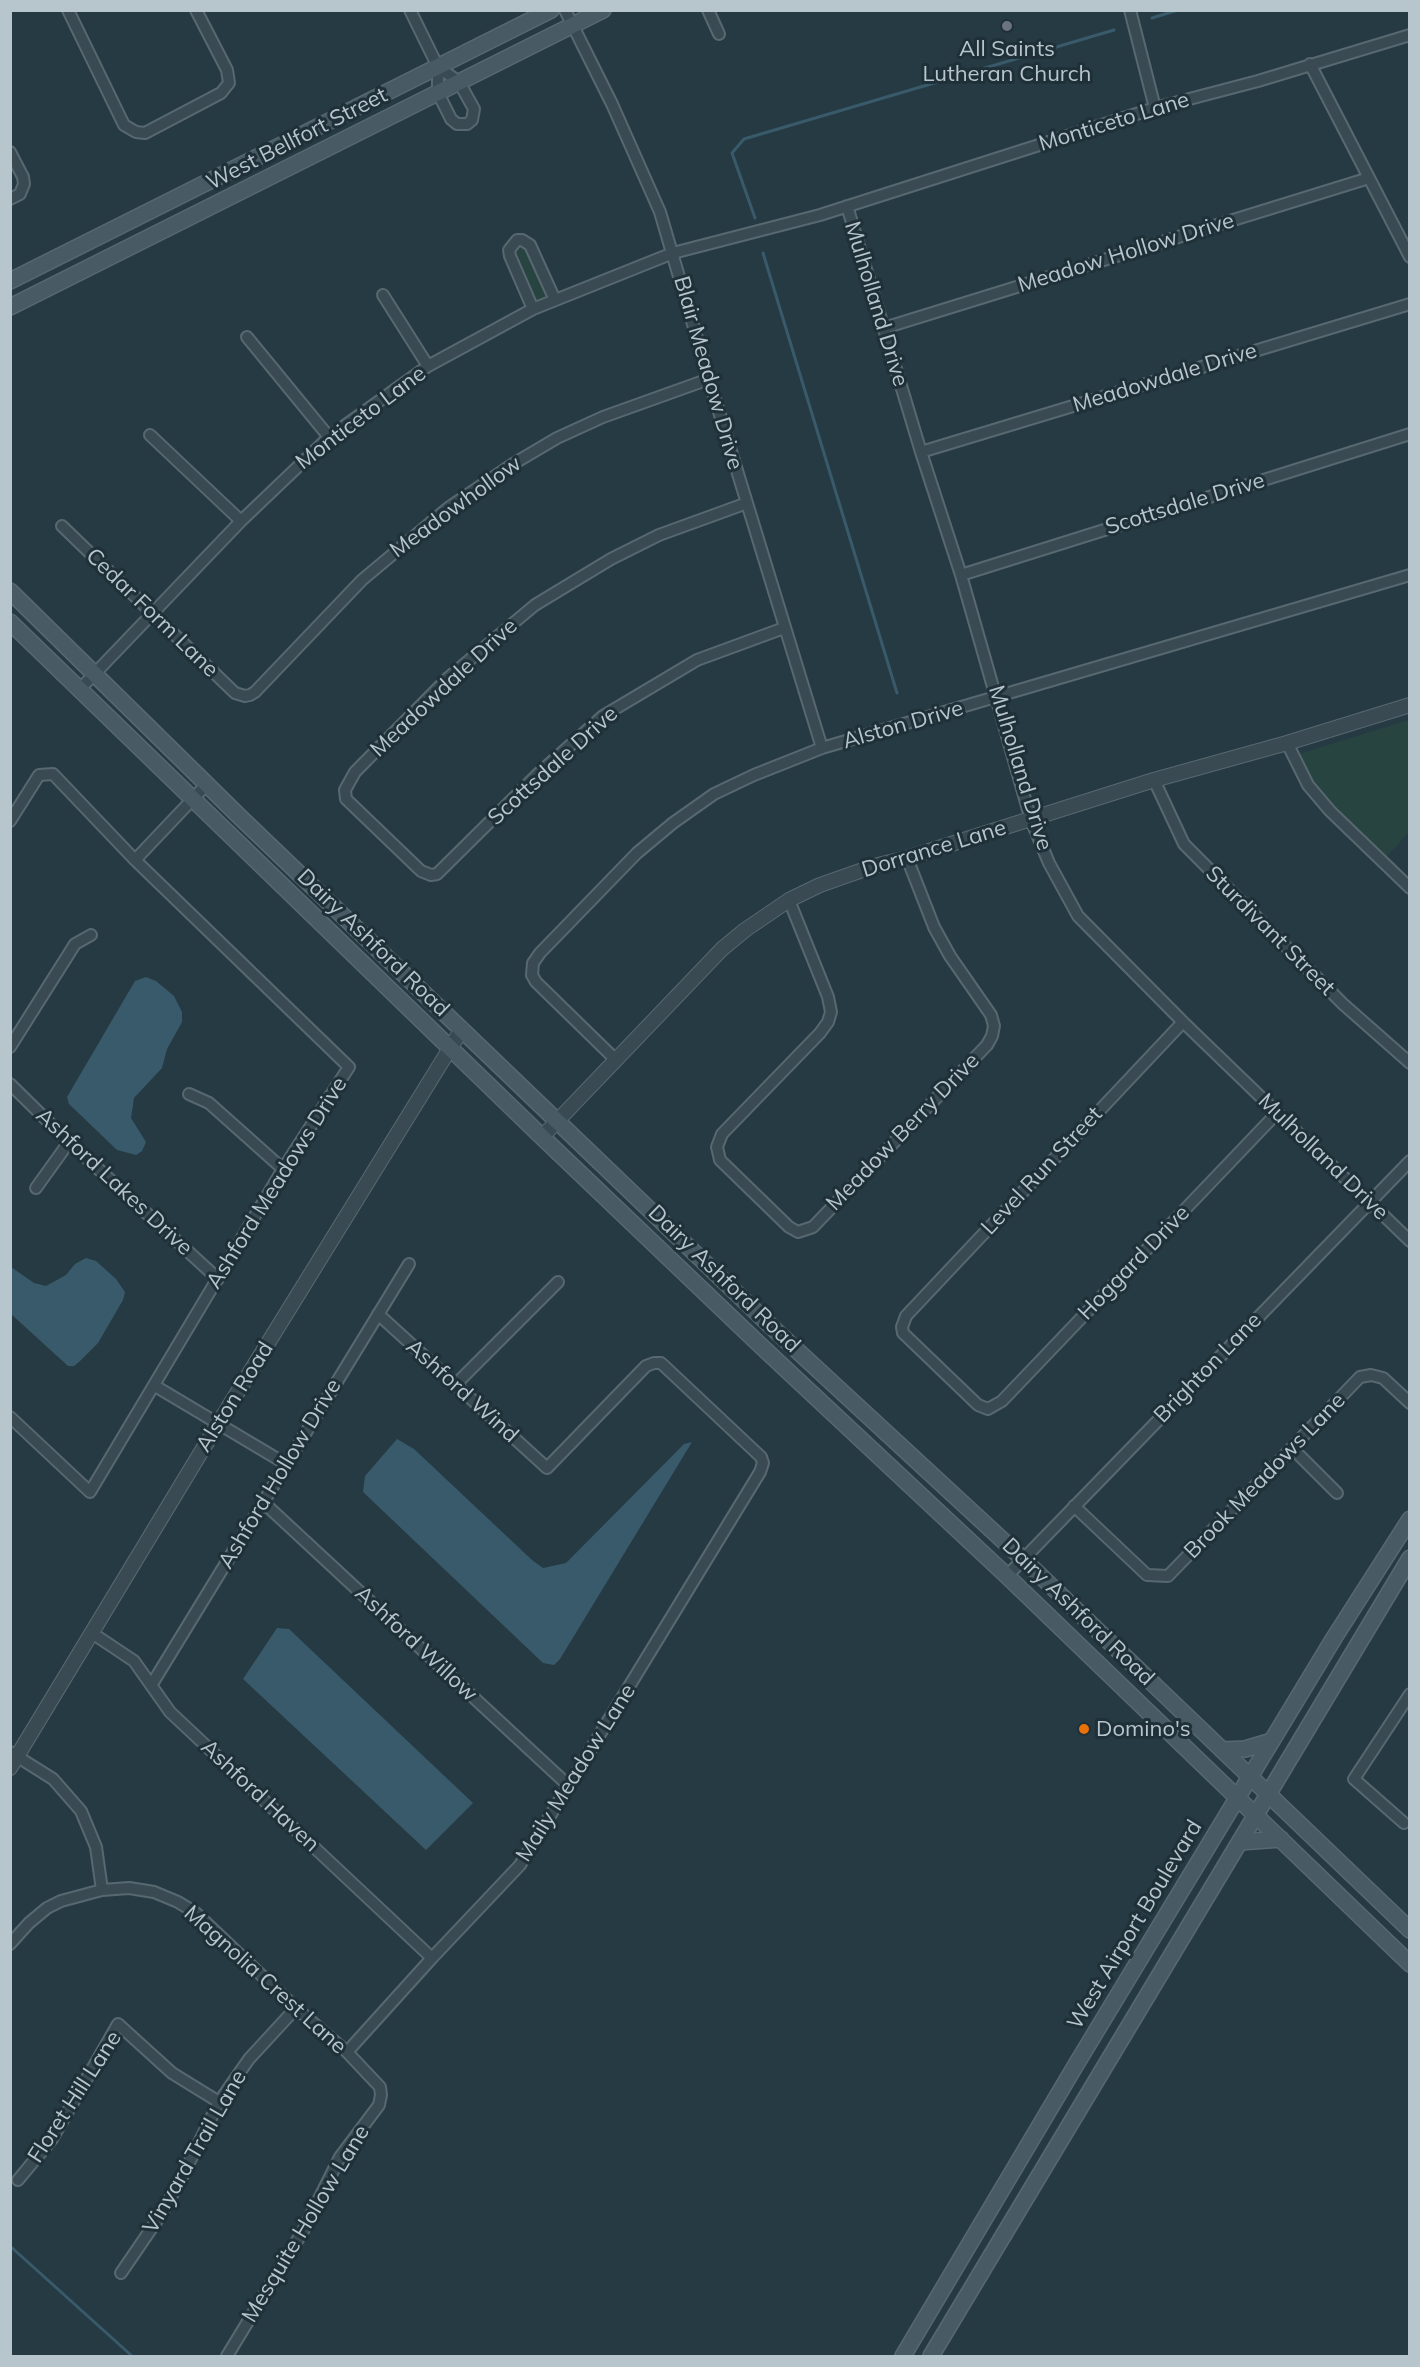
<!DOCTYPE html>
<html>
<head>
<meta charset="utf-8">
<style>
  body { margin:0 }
  #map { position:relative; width:1420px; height:2367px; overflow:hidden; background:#263a43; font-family:Mulish,sans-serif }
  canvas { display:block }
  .frame { position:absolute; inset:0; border:12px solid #b7c5cc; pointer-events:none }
</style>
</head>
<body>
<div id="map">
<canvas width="1420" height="2367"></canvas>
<div class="frame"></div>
</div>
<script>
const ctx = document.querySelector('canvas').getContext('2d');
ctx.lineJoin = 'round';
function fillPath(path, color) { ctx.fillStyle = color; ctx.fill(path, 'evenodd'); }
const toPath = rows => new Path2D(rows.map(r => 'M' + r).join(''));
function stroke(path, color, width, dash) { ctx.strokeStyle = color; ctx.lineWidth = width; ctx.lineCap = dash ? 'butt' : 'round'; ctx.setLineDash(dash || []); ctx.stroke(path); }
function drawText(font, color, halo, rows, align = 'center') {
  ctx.font = font + ' Mulish,sans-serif'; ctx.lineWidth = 6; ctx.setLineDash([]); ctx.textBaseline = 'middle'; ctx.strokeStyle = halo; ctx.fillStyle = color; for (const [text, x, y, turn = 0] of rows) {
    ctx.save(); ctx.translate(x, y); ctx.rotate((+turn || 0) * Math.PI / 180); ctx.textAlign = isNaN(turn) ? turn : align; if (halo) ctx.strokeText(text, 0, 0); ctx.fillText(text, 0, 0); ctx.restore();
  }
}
const green = toPath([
  [522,241,554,300,534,308,511,255],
  [1409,720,1409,832,1386,857,1333,806,1312,781,1299,754]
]);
const water = toPath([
  [146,977,156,981,174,996,182,1012,182,1022,167,1049,162,1068,134,1098,131,1118,146,1142,142,1151,136,1155,117,1150,69,1104,67,1097,135,981],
  [86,1258,96,1261,116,1279,125,1292,123,1300,98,1343,79,1362,74,1366,68,1366,11,1314,11,1267,34,1283,46,1286,66,1275,75,1264],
  [397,1439,414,1449,532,1560,543,1568,566,1563,684,1444,692,1442,560,1659,554,1665,543,1663,363,1492,365,1476],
  [277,1628,289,1629,473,1803,426,1850,243,1679]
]);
const stream = toPath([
  [1152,18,1178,10],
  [755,218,732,153,744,139,1114,30],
  [763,253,897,693],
  [10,2246,132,2356]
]);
const minor = toPath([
  [68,10,124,125,136,132,145,133,221,93,229,83,227,70,196,10],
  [410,10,438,67,438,93,451,119,457,124,467,124,472,120,474,109,459,82,438,67],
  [565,10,612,104,660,212,709,379,822,748],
  [708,10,719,34],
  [1130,10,1155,108],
  [1310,64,1410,257],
  [10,152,23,177,24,184,20,194,10,199],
  [847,206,921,452,961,575,1031,820,1049,863,1078,916,1183,1022,1410,1241],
  [383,295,428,366],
  [533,309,510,256,509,250,517,240,522,240,530,245,555,300],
  [884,328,1369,178],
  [247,337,329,437],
  [150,435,241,521],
  [921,452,1410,304],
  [747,503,659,535,611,559,535,605,449,677,355,772,345,790,346,799,421,871,431,875,437,874,538,774,603,716,697,660,784,628],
  [62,526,235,693,245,696,250,695,255,692,362,580,448,508,513,464,557,438,603,417,709,379],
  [961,575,1410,434],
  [80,689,241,521,329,437,428,366,533,309,673,253,820,215,1155,108,1258,81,1410,35],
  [1287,743,1308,785,1330,811,1410,888],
  [1154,780,1184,844,1343,1004,1410,1063],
  [10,821,39,775,53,774,135,860,349,1067,283,1169,90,1492,10,1417],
  [135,860,207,784],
  [789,900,828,997,831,1012,828,1022,820,1033,722,1134,717,1147,720,1160,789,1227,798,1232,813,1227,987,1045,992,1036,994,1026,991,1015,950,956,934,927,907,858],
  [1183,1022,906,1316,902,1327,903,1333,978,1405,988,1409,1002,1401,1277,1113],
  [10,1047,75,944,91,935],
  [615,1059,536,982,532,975,533,963,540,953,637,853,673,823,714,794,754,775,822,748,1410,575],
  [10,1084,69,1142,218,1279],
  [189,1094,209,1103,283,1169],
  [36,1188,69,1142],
  [455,1385,558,1282],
  [155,1386,286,1464],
  [1292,1448,1337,1493],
  [264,1503,569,1786],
  [1074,1506,1147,1575,1168,1576,1360,1377,1371,1375,1383,1378,1410,1403],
  [1007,1576,1410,1161],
  [92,1633,134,1661,170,1712,432,1958],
  [152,1684,409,1264],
  [10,1752,53,1779,81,1811,96,1847,102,1890],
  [1404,1823,1354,1779,1410,1694],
  [10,1944,29,1923,47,1908,61,1901,102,1890,129,1888,154,1892,178,1902,196,1913,296,2008,347,2052,380,2087,381,2095,379,2105,340,2157,303,2231,227,2356],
  [347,2052,432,1958,520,1865,760,1472,763,1463,761,1457,661,1363,654,1363,646,1366,547,1468,378,1314],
  [18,2180,52,2139,118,2024,172,2073,219,2102],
  [121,2273,162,2213,182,2177,219,2102,249,2059,296,2008]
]);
const tertiary = toPath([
  [542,1137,722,949,745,930,789,900,820,885,874,866,907,858,1154,780,1287,743,1410,705],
  [10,1768,218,1424,462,1029]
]);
const secondary = toPath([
  [10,281,551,10],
  [10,307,603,10],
  [10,591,241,818,776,1331,1023,1559,1410,1930],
  [10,622,542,1137,761,1346,1007,1576,1410,1964],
  [1222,1750,1245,1749,1272,1741],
  [1240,1842,1281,1839],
  [903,2356,1077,2063,1334,1638,1410,1519],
  [931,2356,1410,1558]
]);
const markers = [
  [1007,26,6,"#6b7280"],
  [1084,1729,6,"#e8710a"]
];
const poiNames = [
  ["All Saints",1007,49],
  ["Lutheran Church",1007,74],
  ["Domino's",1096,1729,"left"]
];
const streetNames = [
  ["Monticeto Lane",1114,122,-17],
  ["West Bellfort Street",297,139,-27],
  ["Meadow Hollow Drive",1126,253,-17],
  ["Mulholland Drive",876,304,73],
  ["Blair Meadow Drive",708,373,74],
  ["Meadowdale Drive",1165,378,-17],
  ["Monticeto Lane",361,418,-37],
  ["Scottsdale Drive",1185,504,-17],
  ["Meadowhollow",456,507,-36],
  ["Cedar Form Lane",152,613,44],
  ["Meadowdale Drive",444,688,-43],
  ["Alston Drive",903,725,-16],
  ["Scottsdale Drive",553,766,-42],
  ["Mulholland Drive",1020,768,73],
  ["Dorrance Lane",934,849,-17],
  ["Sturdivant Street",1270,931,45],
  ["Dairy Ashford Road",373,943,44],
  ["Meadow Berry Drive",903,1132,-46],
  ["Mulholland Drive",1323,1157,44],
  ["Level Run Street",1042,1171,-47],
  ["Ashford Lakes Drive",114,1182,43],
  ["Ashford Meadows Drive",277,1183,-58],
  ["Hoggard Drive",1134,1263,-46],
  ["Dairy Ashford Road",724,1279,44],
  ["Brighton Lane",1208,1368,-46],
  ["Ashford Wind",462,1391,42],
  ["Alston Road",235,1397,-58],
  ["Ashford Hollow Drive",280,1474,-59],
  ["Brook Meadows Lane",1265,1476,-46],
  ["Dairy Ashford Road",1078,1612,44],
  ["Ashford Willow",416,1644,43],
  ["Maily Meadow Lane",576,1773,-58],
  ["Ashford Haven",260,1796,43],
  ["West Airport Boulevard",1135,1925,-59],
  ["Magnolia Crest Lane",265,1980,42],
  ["Floret Hill Lane",75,2097,-57],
  ["Vinyard Trail Lane",195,2152,-60],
  ["Mesquite Hollow Lane",306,2224,-59]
];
fillPath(green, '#284440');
fillPath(water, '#395a6a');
stroke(stream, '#395a6a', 3);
stroke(minor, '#586870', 14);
stroke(tertiary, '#586870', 16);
stroke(secondary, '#586870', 18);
stroke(minor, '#3a4a52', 10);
stroke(tertiary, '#3a4a52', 14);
stroke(secondary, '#485b65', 15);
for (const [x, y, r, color] of markers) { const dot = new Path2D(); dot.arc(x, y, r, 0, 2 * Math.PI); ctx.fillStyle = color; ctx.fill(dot); stroke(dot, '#1f3038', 2); }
drawText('22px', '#b7c5cc', '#1f3038', poiNames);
drawText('22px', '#b7c5cc', '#1f3038', streetNames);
</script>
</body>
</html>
